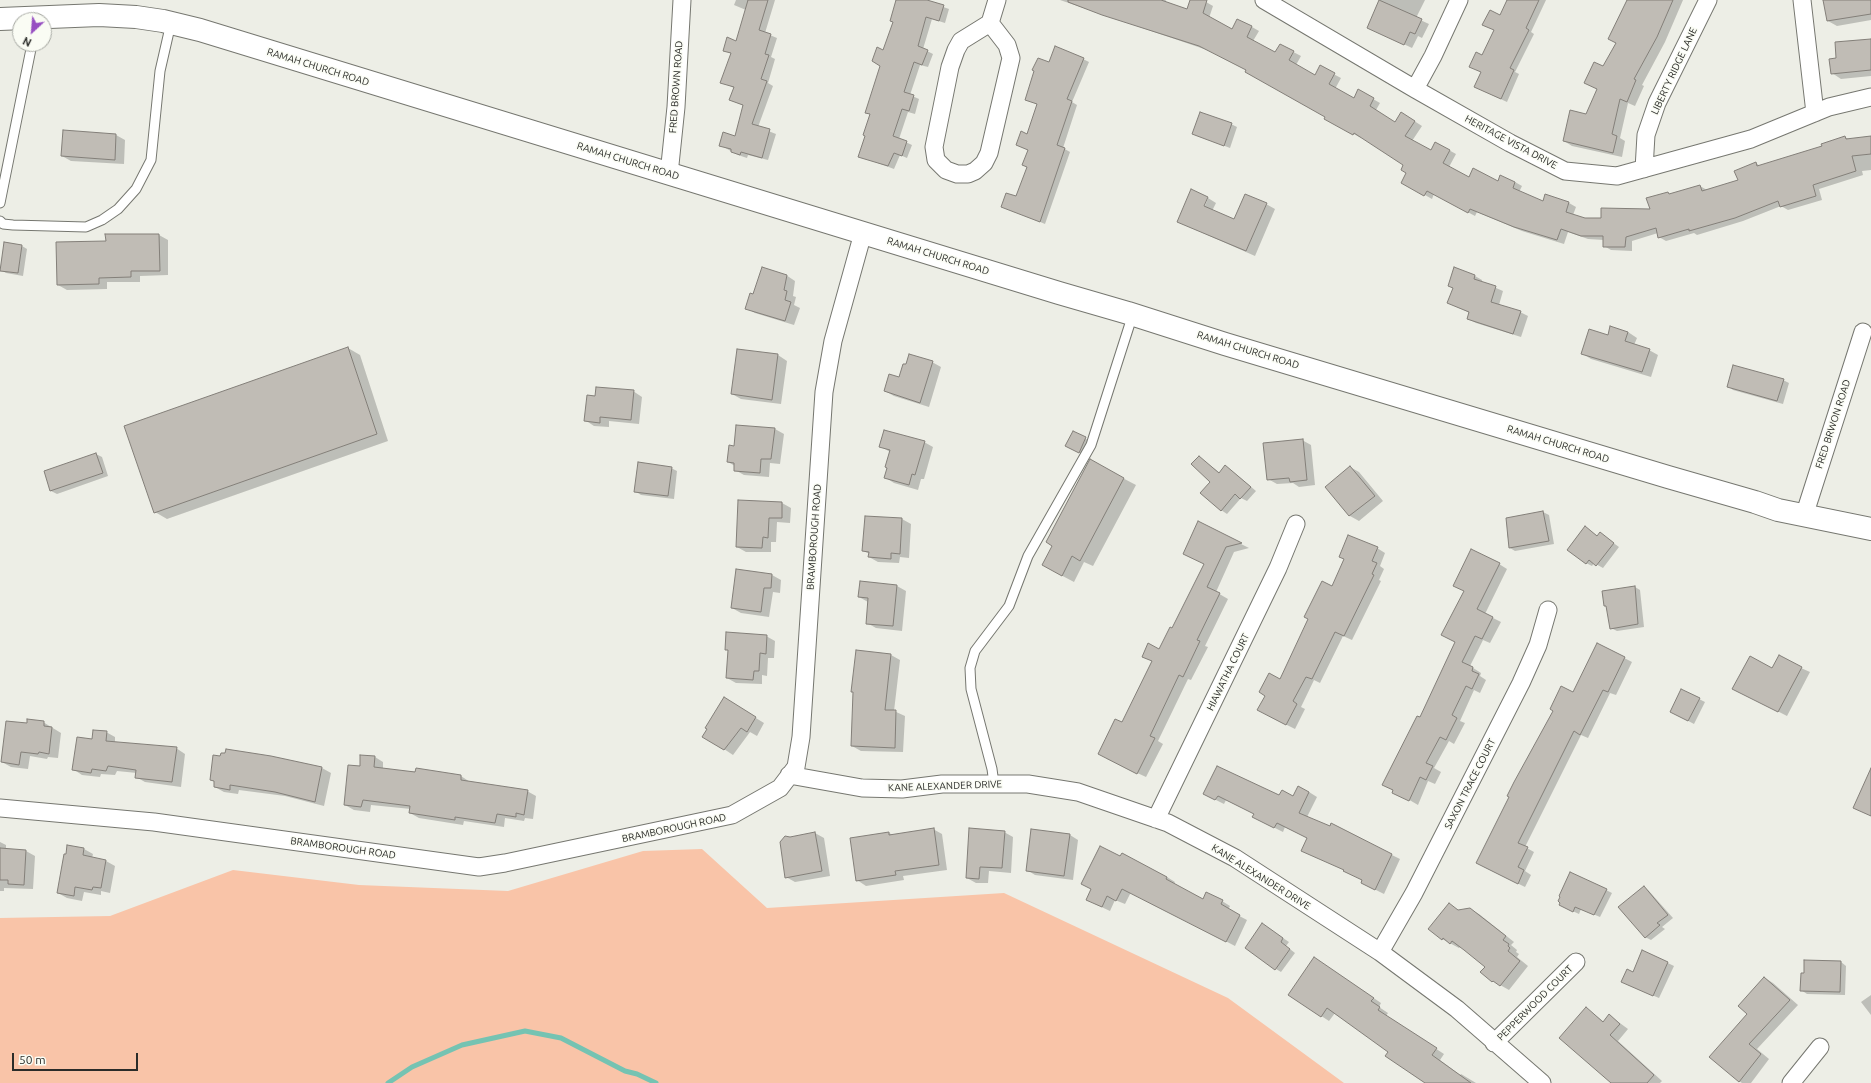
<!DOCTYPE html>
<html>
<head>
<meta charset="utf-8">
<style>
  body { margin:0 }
  #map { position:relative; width:1871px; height:1083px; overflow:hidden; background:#edeee6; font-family:Ubuntu,sans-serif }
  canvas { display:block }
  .north { position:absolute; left:12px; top:12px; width:40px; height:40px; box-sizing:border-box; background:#fafcf4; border:1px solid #a7a9a3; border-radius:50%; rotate:206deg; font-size:11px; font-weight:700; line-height:16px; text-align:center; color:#2b2c29 }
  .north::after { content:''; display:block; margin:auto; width:14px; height:18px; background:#974fc2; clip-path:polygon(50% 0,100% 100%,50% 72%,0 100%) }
  .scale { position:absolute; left:12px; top:1053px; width:126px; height:18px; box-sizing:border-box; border:2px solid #2b2c29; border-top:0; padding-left:5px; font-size:12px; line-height:14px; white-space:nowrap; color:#2b2c29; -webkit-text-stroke:3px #fafcf4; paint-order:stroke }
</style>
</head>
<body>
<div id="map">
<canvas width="1871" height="1083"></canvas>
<div class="north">N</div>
<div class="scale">50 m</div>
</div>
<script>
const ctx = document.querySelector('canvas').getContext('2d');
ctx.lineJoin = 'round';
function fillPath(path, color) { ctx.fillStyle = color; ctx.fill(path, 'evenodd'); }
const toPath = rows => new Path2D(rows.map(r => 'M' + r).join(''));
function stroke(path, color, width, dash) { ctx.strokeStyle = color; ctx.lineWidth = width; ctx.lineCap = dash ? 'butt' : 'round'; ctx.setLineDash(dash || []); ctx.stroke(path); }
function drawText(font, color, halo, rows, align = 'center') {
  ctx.font = font + ' Ubuntu,sans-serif'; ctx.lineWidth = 3; ctx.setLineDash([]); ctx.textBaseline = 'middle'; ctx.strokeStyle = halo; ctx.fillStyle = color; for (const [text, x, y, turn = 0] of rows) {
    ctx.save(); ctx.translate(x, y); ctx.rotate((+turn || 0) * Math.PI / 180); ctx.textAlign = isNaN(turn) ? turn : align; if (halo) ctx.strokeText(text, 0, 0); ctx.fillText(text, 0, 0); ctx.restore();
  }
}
const green = toPath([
  [702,849,767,908,1004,893,1228,998,1344,1083,0,1083,0,918,110,916,233,870,359,885,508,891,643,851]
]);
const shadow = toPath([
  [736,0,775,0,765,33,777,38,771,57,775,59,768,83,773,86,758,127,776,134,768,160,748,155,747,158,738,155,720,145,736,138,744,106,730,100,734,88,722,82,732,54,724,50,737,42,746,10,734,5],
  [897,0,923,0,949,9,945,23,932,19,923,49,933,54,928,67,920,65,910,95,919,99,915,114,908,112,899,139,912,145,907,158,900,155,894,169,859,156,866,136,871,115,867,112,894,22],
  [1060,0,1166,0,1165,2,1188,10,1191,0,1206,2,1213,6,1209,18,1233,30,1238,20,1252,27,1259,31,1253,41,1276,53,1280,45,1301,56,1296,65,1316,76,1320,67,1341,78,1335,89,1354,99,1359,91,1380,103,1376,110,1395,123,1408,117,1422,126,1412,141,1431,151,1436,143,1456,154,1449,167,1469,178,1498,183,1515,182,1522,186,1519,192,1544,202,1569,203,1576,207,1573,215,1585,219,1602,219,1651,210,1668,193,1671,195,1700,186,1707,190,1739,180,1756,163,1760,166,1823,147,1845,137,1850,140,1871,137,1871,170,1862,171,1863,175,1819,189,1822,200,1788,210,1781,206,1743,221,1697,235,1694,233,1666,241,1659,237,1658,233,1632,241,1632,251,1611,250,1604,246,1604,240,1588,239,1568,232,1564,244,1522,231,1477,212,1475,216,1434,194,1432,199,1402,182,1407,173,1405,165,1361,136,1361,138,1332,122,1326,117,1247,70,1207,50],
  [1381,0,1425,0,1416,18,1429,24,1422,38,1418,36,1412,48,1368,27],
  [1508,0,1546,0,1531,32,1534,34,1515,72,1519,74,1507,102,1481,90,1482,56],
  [1628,0,1683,0,1665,42,1642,85,1644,86,1635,106,1628,103,1620,138,1625,141,1622,157,1572,146,1564,141,1587,115,1598,90,1586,83,1604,67,1617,43],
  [1824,0,1871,0,1871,20,1837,26,1828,21],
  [1871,40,1871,76,1841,79,1832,73,1838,59],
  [1083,59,1089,62,1072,102,1077,105,1063,148,1070,152,1045,224,1002,206,1017,198,1028,167,1028,150,1017,145,1027,135,1038,105,1026,99,1049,63],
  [1231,124,1237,127,1230,148,1194,134],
  [64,131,116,135,125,140,124,164,71,161,62,156],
  [1208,198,1216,203,1212,211,1235,220,1266,204,1275,209,1255,256,1178,222,1203,211],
  [106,235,159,235,168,240,168,275,140,276,140,282,107,282,107,289,67,290,58,285,107,242],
  [22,246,27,249,23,276,6,273,1,270],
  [1455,268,1475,276,1482,280,1482,282,1503,291,1499,305,1520,312,1528,316,1521,337,1476,323,1468,319,1470,313,1448,303,1454,289,1449,286],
  [786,275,795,281,793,296,796,297,794,305,800,308,794,325,755,313,746,308,754,295],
  [1628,332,1637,338,1634,345,1649,350,1658,355,1651,377,1591,359,1583,354,1608,336],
  [348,348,360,355,388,441,167,519,155,512],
  [778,355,787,361,781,404,741,399,732,394],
  [932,362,941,367,929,407,894,396,885,391,900,379],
  [1783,380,1789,383,1783,404,1733,390,1728,386],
  [633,391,642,397,639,424,609,421,609,427,594,426,585,420,596,397],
  [737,426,775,429,784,434,780,464,770,463,769,477,744,475,735,470,735,466,728,462,735,447],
  [1073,432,1088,440,1082,454,1066,446],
  [1302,440,1311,445,1315,485,1299,487,1293,483,1277,484,1268,479],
  [924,442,933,447,924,479,921,479,918,490,894,483,886,478,890,452,880,446],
  [96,454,102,457,108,476,57,494,51,491,45,472],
  [1199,457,1220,473,1225,466,1231,470,1256,491,1247,501,1241,498,1227,514,1221,510,1211,482],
  [1090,461,1136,485,1093,566,1084,562,1074,582,1055,572,1054,545],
  [1350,467,1359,472,1383,501,1359,521,1350,516,1326,487],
  [671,468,677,471,674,499,641,495,635,491],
  [782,503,791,508,790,523,777,522,776,542,771,542,771,552,746,552,737,547],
  [1543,512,1549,515,1554,544,1515,551,1510,548,1507,534,1510,534,1507,519],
  [866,517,902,519,911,524,909,558,900,557,899,563,878,562,869,557,870,554,863,551],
  [1199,523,1249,548,1234,552,1216,592,1228,599,1205,646,1208,647,1191,680,1188,679,1158,741,1163,744,1146,777,1107,759,1153,662,1143,656,1160,650,1173,629,1205,564,1192,558],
  [1585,528,1598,536,1605,537,1619,547,1603,568,1594,563,1592,566,1586,563],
  [1377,548,1385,553,1380,566,1384,569,1379,580,1381,581,1352,640,1343,636,1320,683,1314,680,1301,707,1305,709,1295,729,1267,715,1281,680,1332,588,1345,559],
  [1499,564,1507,569,1485,614,1501,622,1490,643,1483,640,1470,666,1481,673,1480,676,1486,680,1480,693,1474,690,1460,721,1465,723,1454,744,1449,741,1434,768,1441,772,1435,784,1428,781,1418,805,1384,785,1421,719],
  [737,571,772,575,781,580,780,593,773,592,769,617,741,613,732,608],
  [897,586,906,591,902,631,876,628,867,623,868,602,859,597],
  [1635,587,1640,590,1644,627,1617,631,1611,628,1608,607,1605,606],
  [766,636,775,641,774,658,768,658,767,676,762,675,762,684,736,683,727,678,729,651,726,649],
  [1597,644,1632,662,1616,695,1610,693,1588,738,1581,735,1525,847,1534,852,1525,871,1531,875,1525,887,1484,867,1554,711,1573,693],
  [857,651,891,655,900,660,894,711,905,716,903,752,861,751,852,746],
  [1801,668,1810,672,1787,716,1742,693,1773,669],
  [1699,699,1705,702,1694,724,1677,715],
  [733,704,764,723,757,736,750,732,733,755,724,749,708,729],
  [43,722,61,733,58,758,48,757,47,759,30,756,28,769,11,767,2,762,28,724],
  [106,732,115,737,115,743,176,748,185,754,181,787,145,782,136,777,137,773,117,771,115,775,101,774,100,777,82,775,73,769,93,740],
  [271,757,322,768,331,773,324,806,285,796,239,790,238,794,224,792,215,787,215,782,211,779],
  [375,757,383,762,383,769,461,776,470,782,527,791,536,796,533,819,525,818,524,821,505,818,504,827,464,821,463,825,419,818,410,813,411,809,371,805,370,812,354,810,345,805,360,767],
  [1309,792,1317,797,1307,817,1330,828,1331,825,1400,859,1384,894,1370,887,1308,838,1285,827,1283,832,1261,821,1255,814,1226,800,1224,804,1204,794,1293,797],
  [933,829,942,834,947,870,903,876,904,880,866,886,857,880,889,833,893,835],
  [1004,832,1013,837,1011,873,989,871,988,883,976,883,967,878],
  [815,833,824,838,830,876,795,882,786,877,790,838],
  [1070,835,1078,840,1073,880,1035,875,1027,870],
  [0,842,6,845,6,850,26,851,35,856,33,889,4,888,4,891,0,891],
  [84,849,93,854,92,858,106,861,115,866,110,893,101,891,101,895,84,892,82,901,67,898,58,893],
  [1122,855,1167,877,1175,882,1174,884,1204,900,1222,901,1230,906,1228,910,1247,920,1235,946,1131,892,1125,904,1115,900,1110,911,1095,904],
  [1644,887,1649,891,1673,918,1662,927,1665,929,1651,940,1645,937],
  [1606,890,1612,893,1600,917,1581,909,1579,914,1566,908],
  [1449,905,1460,911,1470,909,1479,914,1514,942,1511,945,1517,950,1516,952,1519,954,1517,957,1528,966,1509,990,1493,981,1482,972,1486,967,1461,946,1459,948,1442,939],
  [1268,928,1289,942,1286,946,1295,953,1281,972,1276,969],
  [1643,951,1674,966,1659,998,1628,985],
  [1841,962,1846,966,1845,995,1807,994,1801,990],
  [1322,963,1381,1003,1379,1007,1388,1013,1386,1016,1444,1054,1440,1060,1460,1075,1461,1074,1476,1083,1426,1083,1389,1052,1335,1013,1329,1021,1289,995],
  [1765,978,1773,983,1798,1005,1757,1049,1769,1059,1751,1083,1742,1083,1739,1081,1748,1014],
  [1871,995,1871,1015,1861,1002],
  [1586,1008,1604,1022,1609,1015,1628,1029,1618,1041,1662,1081,1660,1083,1612,1083]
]);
const stream = toPath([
  [388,1083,412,1067,462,1045,525,1031,561,1038,625,1071,637,1074,656,1083]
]);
const building = toPath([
  [748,0,768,0,759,30,771,34,765,54,769,55,761,79,767,81,752,124,770,129,762,158,741,152,740,155,731,152,731,149,719,146,723,132,735,136,743,105,729,100,734,87,720,83,731,53,723,51,727,37,736,41,748,0],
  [896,0,927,0,944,5,939,21,926,17,918,46,928,50,922,65,914,62,904,92,914,95,909,111,902,109,893,136,907,141,902,156,894,153,888,166,858,157,865,136,863,135,870,114,865,113,880,66,872,61,877,47,883,50,893,22,890,21,896,0],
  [1068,0,1161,0,1187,9,1190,0,1207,0,1203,13,1232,29,1237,19,1252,26,1247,37,1275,52,1280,44,1294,51,1289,60,1315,75,1320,65,1335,73,1329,84,1354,98,1358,89,1374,98,1370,106,1395,122,1401,112,1415,121,1405,136,1431,150,1435,142,1450,150,1443,163,1469,177,1473,168,1498,181,1500,175,1515,182,1513,188,1543,201,1545,194,1569,202,1566,212,1585,218,1601,218,1601,208,1650,209,1646,198,1668,192,1669,194,1700,185,1702,191,1738,180,1734,171,1756,162,1757,166,1822,146,1821,144,1845,136,1846,139,1871,136,1871,154,1852,156,1856,171,1813,185,1816,196,1780,207,1778,201,1735,218,1689,231,1689,229,1658,238,1656,228,1626,237,1625,247,1603,247,1603,236,1581,236,1561,229,1557,240,1514,227,1470,209,1468,213,1427,191,1424,196,1401,183,1406,173,1401,170,1403,165,1354,133,1353,135,1324,119,1325,117,1245,72,1246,70,1199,46,1102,15,1068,2,1068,0],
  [1379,0,1422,19,1415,34,1410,32,1404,45,1367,28,1379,0],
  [1507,0,1539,0,1526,28,1529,30,1510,68,1514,70,1501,99,1474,87,1481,72,1469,67,1476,52,1482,55,1494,30,1482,25,1490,10,1500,15,1507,0],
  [1627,0,1673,0,1657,37,1634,79,1636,80,1627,102,1620,99,1612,134,1617,136,1613,153,1563,141,1570,110,1586,114,1597,89,1584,83,1594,62,1603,66,1616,43,1608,39,1627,0],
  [1823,0,1871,0,1871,14,1827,21,1823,0],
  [1871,39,1871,70,1831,74,1829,59,1836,58,1835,42,1871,39],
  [1055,46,1084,58,1067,99,1072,101,1057,145,1065,148,1040,222,1001,207,1006,193,1016,196,1027,167,1022,165,1028,150,1016,145,1021,131,1027,134,1037,104,1025,100,1034,71,1032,70,1038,58,1049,62,1055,46],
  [1200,112,1232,123,1224,146,1192,134,1200,112],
  [63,130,116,134,115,160,61,156,63,130],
  [1191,189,1208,197,1204,206,1234,219,1245,194,1267,203,1246,251,1177,222,1191,189],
  [105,234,159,234,160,271,131,271,131,277,99,278,99,284,57,285,56,242,106,241,105,234],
  [4,242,22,245,18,273,0,271,4,242],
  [762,267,787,275,784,290,787,291,785,300,791,302,785,321,745,309,750,293,753,294,762,267],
  [1454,267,1475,275,1474,279,1496,286,1491,302,1521,311,1513,334,1467,319,1469,312,1447,303,1453,288,1448,286,1454,267],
  [1610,326,1628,332,1625,341,1650,349,1642,372,1581,354,1589,329,1608,335,1610,326],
  [348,347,377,434,154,513,124,426,348,347],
  [737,349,778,354,772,400,731,394,737,349],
  [909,354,933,361,920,403,884,391,889,374,899,377,903,364,906,364,909,354],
  [1733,365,1784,379,1777,401,1727,387,1733,365],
  [596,387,634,390,631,420,600,417,600,423,584,421,587,395,595,396,596,387],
  [736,425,775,428,771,459,761,459,760,473,734,471,734,463,727,462,729,445,734,446,736,425],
  [884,430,925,441,915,475,912,474,909,485,884,478,887,468,885,467,890,450,879,447,884,430],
  [1073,431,1086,437,1079,453,1065,446,1073,431],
  [1303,439,1307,480,1290,482,1289,478,1267,480,1263,443,1303,439],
  [96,453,103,473,50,491,44,471,96,453],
  [1199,456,1219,473,1225,465,1251,487,1240,499,1235,494,1221,511,1200,493,1210,482,1191,464,1199,456],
  [1090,459,1124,478,1080,561,1072,556,1062,576,1042,565,1052,546,1046,542,1090,459],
  [638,462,672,467,668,496,634,492,638,462],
  [1350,466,1375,496,1349,516,1325,487,1350,466],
  [738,500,782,502,782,518,769,518,768,538,763,537,762,548,736,547,738,500],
  [1543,511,1549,541,1509,548,1506,518,1543,511],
  [865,516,902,518,900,554,891,553,891,559,868,557,869,552,862,551,865,516],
  [1198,521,1242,543,1226,547,1207,587,1220,593,1197,640,1200,641,1183,677,1179,675,1150,736,1155,738,1137,774,1098,754,1115,719,1122,722,1152,661,1142,657,1148,643,1159,649,1170,627,1172,628,1204,564,1183,554,1198,521],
  [1585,526,1597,536,1600,532,1614,543,1596,566,1589,560,1586,564,1567,550,1585,526],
  [1348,535,1378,547,1372,561,1377,563,1372,574,1374,575,1344,636,1335,632,1312,679,1306,677,1293,701,1297,704,1286,725,1257,710,1265,696,1259,692,1269,673,1280,679,1308,619,1304,617,1322,581,1332,586,1344,559,1339,557,1348,535],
  [1471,549,1500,563,1477,609,1493,617,1482,639,1475,636,1462,662,1473,667,1472,671,1479,674,1472,689,1466,686,1452,715,1457,718,1446,740,1440,737,1426,763,1433,766,1426,780,1420,777,1409,801,1392,793,1393,790,1382,785,1417,716,1420,717,1455,642,1441,635,1464,591,1453,586,1471,549],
  [736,569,772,574,771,588,764,588,761,612,731,608,736,569],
  [860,581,897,585,893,626,866,624,868,598,858,597,860,581],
  [1635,586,1638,624,1610,629,1606,606,1604,606,1602,591,1635,586],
  [726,632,767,635,766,654,760,653,759,671,754,671,753,680,726,678,728,650,725,650,726,632],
  [1597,643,1625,657,1608,692,1603,690,1580,735,1574,731,1518,843,1528,847,1518,867,1524,870,1518,884,1476,863,1509,797,1507,796,1514,782,1553,711,1550,709,1561,686,1573,692,1597,643],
  [856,650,891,654,885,710,896,710,895,748,851,746,853,692,851,692,856,650],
  [1779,655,1802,667,1778,712,1732,689,1750,656,1772,668,1779,655],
  [1681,689,1700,698,1688,721,1670,712,1681,689],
  [724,697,756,717,747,732,741,728,724,750,702,737,707,729,705,728,724,697],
  [27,719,44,721,44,726,52,727,49,754,39,752,38,754,21,752,19,765,1,762,6,721,27,723,27,719],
  [93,730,107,731,106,741,177,747,172,782,135,778,136,770,108,766,106,771,92,769,91,773,72,770,77,737,92,739,93,730],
  [226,749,271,756,322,767,315,802,275,792,230,785,230,790,214,787,214,781,210,780,213,755,220,756,221,753,225,753,226,749],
  [360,755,375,756,374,767,415,772,416,768,461,775,461,780,528,790,524,815,516,813,516,817,497,814,495,823,455,817,455,820,409,813,410,806,363,800,361,807,344,805,348,765,360,766,360,755],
  [1217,766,1279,795,1282,790,1293,796,1298,786,1309,792,1299,813,1330,826,1331,823,1392,854,1375,890,1361,883,1362,880,1343,871,1344,870,1301,851,1307,838,1277,823,1274,828,1252,817,1254,814,1218,796,1215,800,1203,794,1217,766],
  [1871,768,1871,816,1853,808,1871,768],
  [934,828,939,865,895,871,896,875,856,881,850,838,889,832,889,835,934,828],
  [969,828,1005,831,1002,868,980,867,979,879,966,878,969,828],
  [1031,829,1070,834,1064,876,1026,871,1031,829],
  [815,832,822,871,785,878,780,842,785,836,790,837,815,832],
  [67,845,84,848,83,855,106,860,101,888,93,887,92,890,75,887,74,896,57,893,64,854,66,854,67,845],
  [1100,846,1120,856,1122,853,1167,877,1166,879,1203,899,1206,892,1223,900,1221,904,1240,915,1226,942,1122,889,1116,901,1107,896,1102,907,1086,900,1091,889,1081,884,1100,846],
  [0,848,26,850,24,885,8,884,8,880,0,880,0,848],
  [1570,872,1607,889,1594,915,1575,907,1573,912,1559,905,1560,903,1558,901,1560,897,1559,896,1570,872],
  [1644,886,1668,915,1657,923,1660,925,1645,938,1618,907,1644,886],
  [1449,903,1458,910,1470,908,1506,936,1503,940,1509,944,1508,946,1510,948,1508,951,1520,961,1500,986,1493,981,1492,982,1480,972,1485,967,1464,950,1452,941,1450,944,1443,938,1442,940,1428,929,1449,903],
  [1262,923,1283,938,1281,942,1290,949,1275,970,1245,948,1262,923],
  [1642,950,1668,962,1653,996,1621,982,1627,969,1633,972,1642,950],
  [1314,957,1374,998,1371,1001,1380,1007,1378,1010,1437,1048,1432,1055,1471,1083,1425,1083,1385,1056,1388,1052,1327,1008,1321,1017,1288,995,1314,957],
  [1804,960,1841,961,1840,992,1800,991,1801,973,1804,973,1804,960],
  [1764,977,1790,1000,1749,1044,1761,1054,1739,1082,1709,1057,1747,1014,1738,1006,1764,977],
  [1586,1007,1603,1022,1609,1014,1620,1024,1610,1035,1654,1075,1647,1083,1611,1083,1559,1038,1586,1007]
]);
const service = toPath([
  [0,203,32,44],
  [0,221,3,224,13,225,86,227,102,220,118,209,136,189,151,160,160,71,171,23],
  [994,784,992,769,971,689,970,668,975,651,1009,606,1028,556,1091,445,1133,314]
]);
const minor = toPath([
  [1264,0,1415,89,1510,143,1565,171,1617,176,1751,139,1829,107,1871,97],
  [1802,0,1815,113],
  [990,23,1007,45,1011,58,989,153,984,163,975,171,968,174,957,174,946,170,936,160,934,147,950,67,956,50,961,41,990,23,997,0],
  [1415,89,1433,56,1459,0],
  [1644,169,1646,135,1657,103,1708,0],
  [669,174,676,107,682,0],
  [1804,516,1863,332],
  [789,775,862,788,902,789,942,784,1028,784,1078,792,1168,823,1235,858,1380,952,1457,1009,1542,1083],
  [0,808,154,822,479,867,505,863,732,815,780,788,796,767,801,737,824,392,833,341,863,233],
  [1156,819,1278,568,1296,524],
  [1380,952,1414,893,1521,683,1538,645,1548,610],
  [1494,1043,1576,962],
  [1791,1083,1820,1047]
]);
const secondary = toPath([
  [0,19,99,15,136,17,163,21,200,30,1059,293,1128,313,1225,344,1668,477,1755,502,1778,510,1871,529]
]);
const streetNames = [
  ["RAMAH CHURCH ROAD",318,67,17],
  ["LIBERTY RIDGE LANE",1674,71,-65],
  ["FRED BROWN ROAD",676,87,-86],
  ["HERITAGE VISTA DRIVE",1511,142,28],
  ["RAMAH CHURCH ROAD",628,161,17],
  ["RAMAH CHURCH ROAD",938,256,17],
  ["RAMAH CHURCH ROAD",1248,350,17],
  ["FRED BRWON ROAD",1833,424,-72],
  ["RAMAH CHURCH ROAD",1558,444,17],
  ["BRAMBOROUGH ROAD",814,537,-86],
  ["HIAWATHA COURT",1228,672,-64],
  ["SAXON TRACE COURT",1470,784,-63],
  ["KANE ALEXANDER DRIVE",945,786,-2],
  ["BRAMBOROUGH ROAD",674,828,-12],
  ["BRAMBOROUGH ROAD",343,848,8],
  ["KANE ALEXANDER DRIVE",1261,877,32],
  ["PEPPERWOOD COURT",1535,1003,-45]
];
fillPath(green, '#f9c4a8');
fillPath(shadow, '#0003');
stroke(stream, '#75c3b2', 5);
fillPath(building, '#c0bcb5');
stroke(building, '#837f79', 1);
stroke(service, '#767770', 11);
stroke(minor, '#767770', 19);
stroke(secondary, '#767770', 24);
stroke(service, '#fff', 9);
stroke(minor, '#fff', 17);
stroke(secondary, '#fff', 22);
drawText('10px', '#2b2c29', '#fafcf4', streetNames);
</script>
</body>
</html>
